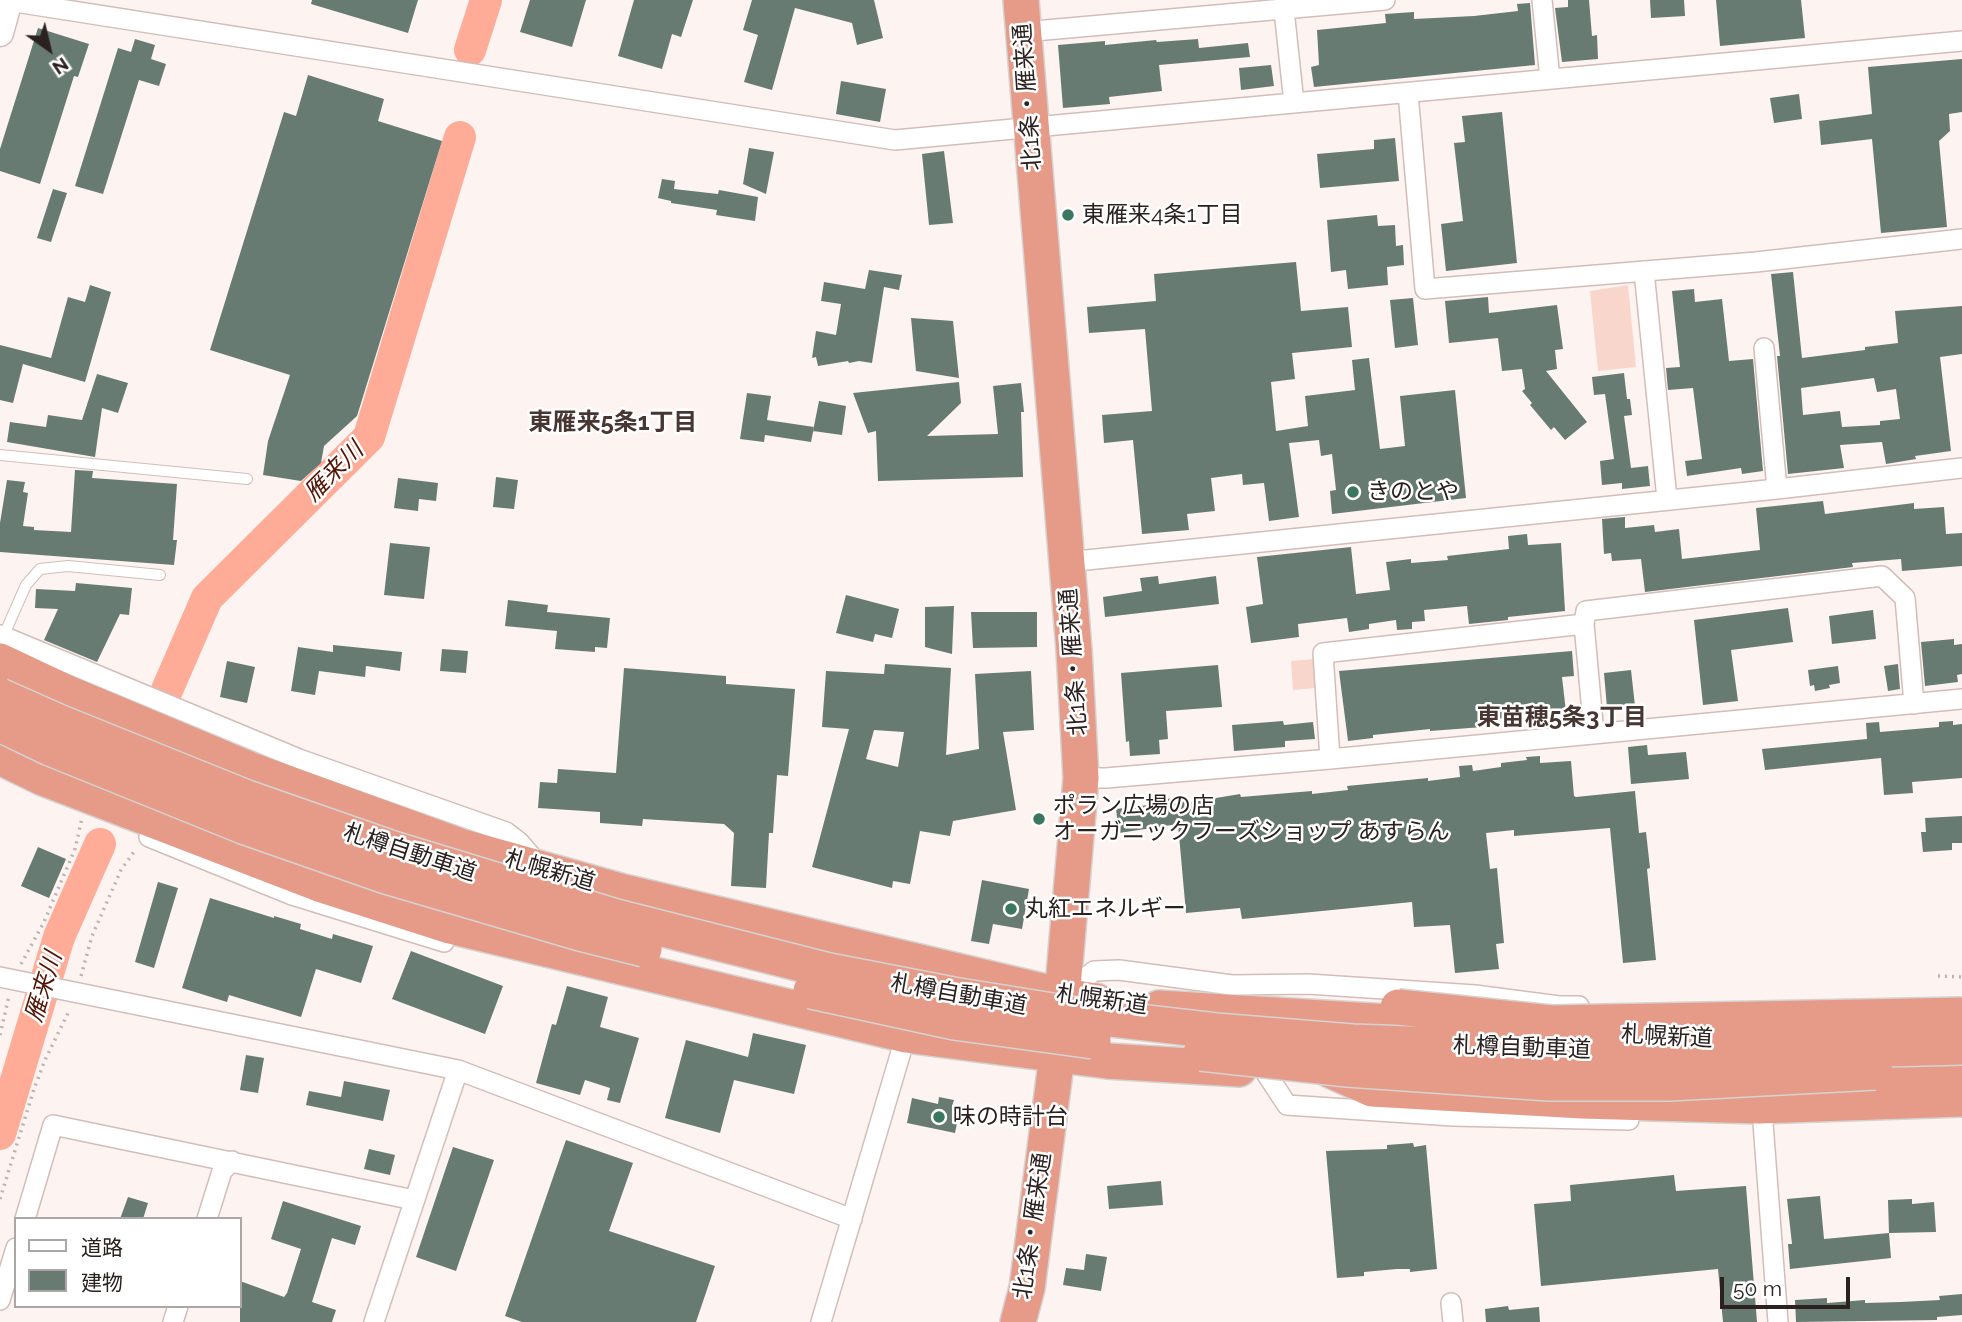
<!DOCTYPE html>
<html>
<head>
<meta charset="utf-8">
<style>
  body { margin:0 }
  #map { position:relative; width:1962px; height:1322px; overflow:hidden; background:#fdf4f1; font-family:Raleway,"Noto Sans JP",sans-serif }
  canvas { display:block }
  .legend { position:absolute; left:14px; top:1217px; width:228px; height:91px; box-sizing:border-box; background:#fff; border:2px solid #aaa7a6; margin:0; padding:9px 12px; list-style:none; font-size:21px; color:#2b2220 }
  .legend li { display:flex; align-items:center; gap:14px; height:35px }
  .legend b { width:35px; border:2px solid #aaa7a6 }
  .north { position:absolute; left:14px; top:14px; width:70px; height:70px; -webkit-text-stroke:5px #fff; paint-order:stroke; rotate:146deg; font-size:19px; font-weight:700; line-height:28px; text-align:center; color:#2b2220 }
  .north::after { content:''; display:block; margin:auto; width:24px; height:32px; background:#2b2220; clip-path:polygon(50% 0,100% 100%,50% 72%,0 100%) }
  .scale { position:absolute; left:1720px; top:1277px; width:130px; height:32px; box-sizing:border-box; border:4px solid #2b2220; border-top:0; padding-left:9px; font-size:21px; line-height:24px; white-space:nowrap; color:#2b2220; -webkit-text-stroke:5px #fff; paint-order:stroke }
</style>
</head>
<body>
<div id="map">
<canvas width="1962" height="1322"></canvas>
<ul class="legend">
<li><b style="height:9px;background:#fff"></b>道路</li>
<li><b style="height:19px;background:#677b72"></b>建物</li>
</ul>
<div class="north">N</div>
<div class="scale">50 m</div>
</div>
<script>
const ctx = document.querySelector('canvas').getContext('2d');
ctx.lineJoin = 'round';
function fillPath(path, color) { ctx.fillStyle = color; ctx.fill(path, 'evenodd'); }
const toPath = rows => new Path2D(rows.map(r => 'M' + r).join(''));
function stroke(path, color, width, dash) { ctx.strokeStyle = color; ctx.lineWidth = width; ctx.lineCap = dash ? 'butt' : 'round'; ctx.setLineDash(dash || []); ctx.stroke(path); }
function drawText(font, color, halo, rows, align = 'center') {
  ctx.font = font + ' Raleway,"Noto Sans JP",sans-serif'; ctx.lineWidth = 5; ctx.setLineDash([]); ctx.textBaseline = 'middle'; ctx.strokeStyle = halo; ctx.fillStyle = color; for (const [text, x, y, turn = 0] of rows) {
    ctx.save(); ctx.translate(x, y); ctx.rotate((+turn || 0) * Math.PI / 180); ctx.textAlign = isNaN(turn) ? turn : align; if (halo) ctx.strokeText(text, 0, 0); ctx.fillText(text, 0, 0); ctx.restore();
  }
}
const green = toPath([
  [1628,285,1636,367,1598,371,1590,291],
  [1313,659,1316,688,1293,690,1291,661]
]);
const river = toPath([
  [470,50,486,0],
  [167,690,207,598,369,437,460,137],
  [0,1134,59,937,100,844]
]);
const building = toPath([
  [312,0,418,0,408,33,311,4],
  [530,0,586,0,572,47,520,32],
  [634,0,693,0,681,37,672,34,662,69,618,56],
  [752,0,874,0,883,38,857,45,852,23,795,8,772,90,744,82,758,35,743,30],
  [1568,0,1589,0,1592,36,1597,35,1598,59,1562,62,1555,8,1568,7],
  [1650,0,1684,0,1685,16,1651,18],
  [1716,0,1801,0,1805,38,1720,46],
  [1530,3,1535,65,1314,87,1311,67,1319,65,1317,30,1386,23,1385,14,1414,12,1414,19,1474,16,1518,11,1517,4],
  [38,28,89,44,78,77,74,76,40,184,0,171,0,149],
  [135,39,155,45,151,59,166,64,159,86,139,80,103,194,75,186,118,48,131,52],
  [1198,39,1199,48,1248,43,1250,57,1159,65,1162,91,1109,97,1110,104,1063,108,1058,45,1105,41,1105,45,1156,40,1157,42],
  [1962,59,1962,112,1949,114,1950,131,1939,141,1947,227,1881,233,1872,139,1821,145,1819,121,1872,114,1868,67],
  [1271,65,1274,86,1241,90,1239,68],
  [308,75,384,99,378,121,442,141,357,416,324,446,321,463,301,481,263,475,268,441,290,375,210,350,284,112,296,116],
  [841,81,886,89,880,122,836,114],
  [1799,94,1802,119,1774,123,1770,98],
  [1502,112,1517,263,1446,271,1441,224,1463,221,1454,143,1465,142,1462,116],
  [1395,138,1399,181,1320,188,1317,154,1374,149,1374,140],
  [749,148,774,152,766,194,743,184],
  [944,151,953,223,929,225,922,154],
  [662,179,675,181,674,189,718,194,719,190,758,197,755,221,716,215,717,210,671,203,671,201,658,198],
  [53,189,67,193,51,242,37,238],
  [1377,215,1378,226,1395,225,1396,246,1403,245,1404,265,1387,267,1388,285,1348,289,1346,270,1331,272,1327,220],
  [1296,262,1301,311,1348,307,1352,347,1292,353,1295,379,1271,382,1276,431,1308,426,1305,396,1355,390,1352,360,1369,358,1380,449,1405,446,1400,396,1455,390,1466,498,1332,514,1330,491,1336,490,1332,454,1321,456,1319,440,1289,443,1299,517,1269,521,1264,483,1243,485,1242,474,1211,478,1215,511,1187,514,1189,530,1142,534,1133,440,1104,443,1102,415,1152,411,1145,329,1089,333,1087,307,1156,301,1154,274],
  [869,270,902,275,899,290,884,287,872,363,859,361,849,363,848,361,818,366,816,357,812,358,816,331,836,335,841,304,821,301,824,282,865,289],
  [1793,272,1802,358,1865,350,1865,347,1898,343,1895,311,1962,306,1962,354,1940,357,1951,451,1915,456,1916,459,1886,464,1882,442,1840,445,1844,468,1788,474,1777,356,1780,356,1771,274],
  [1874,378,1877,392,1896,389,1900,419,1880,421,1880,425,1842,427,1840,411,1803,415,1801,388],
  [90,285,111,292,85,382,23,364,13,403,0,400,0,345,51,358,68,297,85,302],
  [1694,289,1695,302,1722,299,1729,361,1753,359,1763,471,1742,474,1741,468,1687,476,1685,461,1702,459,1693,388,1668,390,1666,368,1680,367,1672,291],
  [1488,297,1489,313,1557,305,1563,349,1555,350,1557,369,1546,371,1587,422,1565,440,1554,427,1551,430,1530,405,1532,403,1522,391,1525,389,1522,369,1502,371,1498,338,1449,343,1445,301],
  [1413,298,1418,345,1395,348,1390,300],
  [911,318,953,321,959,378,916,371],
  [1624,373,1627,399,1630,399,1632,415,1624,416,1631,468,1648,466,1650,486,1622,489,1622,483,1602,485,1600,461,1614,459,1605,394,1594,395,1592,377],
  [97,374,128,383,118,413,102,408,95,457,7,442,10,422,46,427,48,415,82,420],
  [959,382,961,403,927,436,998,434,993,386,1021,383,1024,412,1021,412,1023,477,878,481,876,431,868,433,853,393],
  [747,393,771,396,767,420,814,427,811,442,765,435,764,442,740,439],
  [819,401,846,406,842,435,813,431],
  [75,470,93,471,92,478,177,484,173,540,177,540,174,565,0,552,0,523,7,480,25,482,23,492,28,493,23,526,34,527,34,530,71,532],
  [496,477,518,480,514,509,493,507],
  [398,478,438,483,436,501,419,499,418,511,394,508],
  [1823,501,1825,514,1914,503,1914,509,1944,507,1946,534,1962,533,1962,566,1902,571,1901,559,1852,563,1853,567,1645,592,1641,559,1612,561,1611,553,1604,554,1602,519,1625,517,1625,528,1654,525,1655,532,1679,529,1682,559,1760,550,1756,508],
  [1527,534,1528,545,1561,543,1565,611,1508,617,1508,620,1469,624,1467,606,1424,610,1425,621,1412,622,1412,629,1397,630,1396,620,1369,624,1369,629,1349,632,1347,618,1298,624,1299,637,1251,643,1246,607,1263,604,1257,557,1351,547,1356,594,1390,590,1386,562,1411,559,1411,563,1448,560,1447,556,1509,549,1508,536],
  [390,543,430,547,424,599,384,595],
  [1158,576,1159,584,1216,576,1219,604,1105,617,1103,597,1142,591,1140,578],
  [76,583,132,588,129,615,120,614,97,662,44,640,58,609,35,608,36,589,75,591],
  [846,595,899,609,892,638,875,634,873,642,836,633],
  [508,600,548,605,547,612,610,618,607,648,595,647,595,652,555,649,557,631,505,626],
  [954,606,952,654,925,647,925,607],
  [1788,608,1793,642,1731,650,1738,701,1703,705,1694,620],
  [1873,610,1876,639,1832,644,1829,616],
  [971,612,1037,612,1037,647,973,648],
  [1954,639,1954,645,1962,644,1962,674,1957,675,1958,682,1925,686,1921,642],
  [333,645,402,652,400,671,366,666,365,677,319,671,315,695,291,691,298,647,333,652],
  [442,649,468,651,466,673,440,671],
  [1572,651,1574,676,1562,677,1566,712,1495,719,1496,726,1430,731,1430,729,1373,735,1373,738,1348,741,1339,671],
  [227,661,255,667,247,703,220,697],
  [885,664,951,668,946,755,979,749,975,674,1031,671,1034,730,1003,732,1016,810,953,821,950,836,920,831,910,884,893,881,892,888,812,867,849,729,822,727,826,671,884,674],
  [874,730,904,732,898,767,866,759],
  [1898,664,1900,689,1888,691,1884,666],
  [1218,665,1222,707,1166,711,1168,739,1159,740,1160,754,1130,756,1129,741,1126,742,1121,673],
  [1838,666,1840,683,1829,685,1830,688,1815,691,1814,685,1810,686,1808,670],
  [624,668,726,676,726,684,795,689,788,776,777,775,773,833,769,833,766,888,731,886,734,833,724,824,643,819,642,826,600,823,600,812,538,808,540,782,557,783,558,769,616,773],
  [1631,670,1635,706,1607,708,1604,673],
  [1283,721,1284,725,1313,722,1315,739,1285,741,1285,747,1234,751,1232,725],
  [1953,721,1953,725,1962,724,1962,778,1912,782,1913,793,1884,795,1881,758,1765,770,1762,749,1867,739,1866,723,1879,722,1880,732,1939,727,1939,722],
  [1647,745,1648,755,1686,752,1689,779,1631,784,1628,747],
  [1540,756,1540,763,1571,761,1574,796,1576,797,1635,791,1639,833,1646,832,1650,868,1647,869,1656,960,1623,963,1610,828,1514,836,1514,830,1486,833,1490,869,1497,868,1504,943,1496,944,1499,969,1455,973,1450,925,1414,927,1412,902,1242,919,1240,908,1186,913,1178,824,1119,833,1116,809,1149,805,1148,801,1185,797,1186,803,1240,794,1241,797,1312,791,1312,794,1348,790,1347,786,1428,778,1428,781,1460,777,1459,766,1472,765,1473,771,1501,767,1501,763,1527,760,1526,757],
  [1962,816,1962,843,1952,843,1952,850,1923,852,1921,832,1926,832,1925,818],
  [38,847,66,859,49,898,21,886],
  [982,880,1029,889,1022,929,993,924,989,944,971,941],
  [158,882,178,888,154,968,135,962],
  [210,898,274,918,274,916,301,924,300,929,332,939,333,934,373,946,361,983,316,969,301,1017,229,995,227,1002,182,988],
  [411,951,503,986,485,1034,392,999],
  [567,986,608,997,600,1027,639,1038,620,1103,607,1100,610,1088,585,1080,580,1095,536,1083,552,1024,556,1025],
  [753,1033,806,1045,794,1094,734,1080,720,1133,665,1118,686,1040,748,1057],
  [246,1055,264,1058,258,1093,240,1090],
  [344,1081,390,1090,383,1121,306,1105,309,1091,341,1097],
  [939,1097,954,1100,952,1106,960,1108,955,1133,907,1123,912,1098,938,1104],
  [566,1140,633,1163,609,1231,715,1266,696,1322,522,1322,505,1316],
  [1413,1143,1414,1147,1426,1145,1437,1269,1410,1272,1410,1269,1397,1269,1364,1272,1364,1276,1337,1278,1326,1151,1387,1149,1387,1145],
  [453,1147,494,1160,456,1271,416,1257],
  [369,1149,395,1155,390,1175,364,1169],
  [1674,1175,1676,1191,1746,1186,1757,1322,1723,1322,1718,1269,1541,1286,1534,1204,1571,1201,1570,1185],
  [1161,1181,1163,1205,1109,1209,1107,1186],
  [1820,1196,1824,1239,1889,1233,1891,1258,1790,1269,1788,1244,1792,1244,1787,1199],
  [128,1197,148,1203,143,1219,120,1219],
  [1912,1199,1912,1204,1934,1202,1936,1232,1889,1233,1888,1200],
  [283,1201,361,1226,355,1245,332,1238,312,1302,336,1310,332,1322,240,1322,240,1281,284,1297,287,1293,301,1249,271,1239],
  [1086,1254,1107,1257,1101,1291,1063,1285,1066,1268,1084,1270],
  [1962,1294,1962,1315,1937,1317,1937,1320,1796,1322,1795,1300,1827,1298,1827,1303,1865,1300,1865,1303,1901,1302,1940,1300,1939,1296],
  [1508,1306,1509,1310,1539,1307,1540,1322,1486,1322,1485,1309]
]);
const path = toPath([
  [21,964,44,922,75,849,82,818],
  [81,976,92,936,121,870,136,849],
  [1938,976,1962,977],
  [0,1035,9,996],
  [0,1199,34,1089,45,1060,70,1009]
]);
const lane = toPath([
  [0,455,247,479],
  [3,637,26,585,40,569,68,566,160,575]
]);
const street = toPath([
  [1542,0,1550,79],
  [9,1,895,140,1962,41],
  [1284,10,1294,103],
  [1023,32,1385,0],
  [1408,93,1425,289,1756,262,1962,239],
  [1644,271,1667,499],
  [1764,348,1777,489],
  [1067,562,1777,489,1962,468],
  [1584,624,1586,611,1882,576,1905,598,1914,704],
  [0,635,299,759,506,832,519,842,537,863],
  [1330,759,1323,653,1584,624,1594,734],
  [1081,778,1106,778,1330,759,1962,699],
  [149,837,292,895,444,942],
  [0,977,458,1070,852,1219],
  [1063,996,1094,971,1119,970,1232,985,1308,984,1475,995,1559,1006,1579,1006],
  [1264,1070,1287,1105,1453,1116,1629,1120],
  [1763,1123,1778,1322],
  [25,1219,53,1125,414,1200],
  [207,1219,222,1171,232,1161],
  [0,1300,16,1248],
  [1451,1303,1453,1322],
  [173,1322,178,1306],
  [374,1322,458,1070],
  [821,1322,906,1035]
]);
const secondary = toPath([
  [0,33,9,0]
]);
const highway = toPath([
  [0,661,70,694,251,770,460,846,624,892,1063,996,1096,1001],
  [0,757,43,778,319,884,450,926,906,1035,1107,1061,1239,1069],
  [1159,1008,1438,1025],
  [1844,1069,1962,1068],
  [1330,1070,1372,1089,1582,1101,1759,1106,1962,1099],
  [1018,1322,1027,1288,1057,1056,1081,778,1074,650,1021,0]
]);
const highwayBridge = toPath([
  [0,696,61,723,247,798,393,849,616,917,829,971,953,995,1077,1015,1216,1031,1352,1042,1695,1054,1962,1047],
  [0,724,50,748,243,826,386,876,580,933,644,949],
  [811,991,954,1022,1093,1041],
  [1398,1007,1551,1023,1962,1015],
  [1201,1053,1347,1069,1549,1083,1669,1083,1875,1072]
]);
const markers = [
  [1068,215,7,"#3b7660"],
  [1353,492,7,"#3b7660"],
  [1039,819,7,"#3b7660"],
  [1011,909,7,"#3b7660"],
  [939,1117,7,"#3b7660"]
];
const streetNames = [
  ["北1条・雁来通",1028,97,-94],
  ["北1条・雁来通",1074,662,-94],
  ["札樽自動車道",410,853,18],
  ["札幌新道",550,871,16],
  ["札樽自動車道",959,995,10],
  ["札幌新道",1102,1000,8],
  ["札幌新道",1667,1037,3],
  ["札樽自動車道",1522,1048,2],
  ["北1条・雁来通",1033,1226,-82]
];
const poiNames = [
  ["東雁来4条1丁目",1082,215],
  ["きのとや",1367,492],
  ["ポラン広場の店",1053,806],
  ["オーガニックフーズショップ あすらん",1053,832],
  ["丸紅エネルギー",1025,909],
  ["味の時計台",953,1117]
];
const neighbourhoodNames = [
  ["東雁来5条1丁目",613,423],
  ["東苗穂5条3丁目",1562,718]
];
const waterNames = [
  ["雁来川",334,472,-45],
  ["雁来川",44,987,-73]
];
fillPath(green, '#f9d6cc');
stroke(river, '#feac97', 32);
fillPath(building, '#677b72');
stroke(lane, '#d3bdb8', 12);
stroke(street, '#d3bdb8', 22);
stroke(secondary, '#d3bdb8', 29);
stroke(highway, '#d5d3d2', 38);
stroke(path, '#bcb3b1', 3.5, [2, 5]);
stroke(lane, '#fff', 10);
stroke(street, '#fff', 19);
stroke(secondary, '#fff', 26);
stroke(highway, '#e69b89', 35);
stroke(highwayBridge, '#d5d3d2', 38, []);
stroke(highwayBridge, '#e69b89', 35);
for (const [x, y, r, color] of markers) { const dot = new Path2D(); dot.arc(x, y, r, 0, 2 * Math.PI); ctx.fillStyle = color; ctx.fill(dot); stroke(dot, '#fff', 2.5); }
drawText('23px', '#2b2220', '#fff', streetNames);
drawText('23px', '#2b2220', '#fff', poiNames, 'left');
drawText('bold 24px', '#483632', '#fff', neighbourhoodNames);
drawText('italic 24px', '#531506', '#fff', waterNames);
</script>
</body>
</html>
